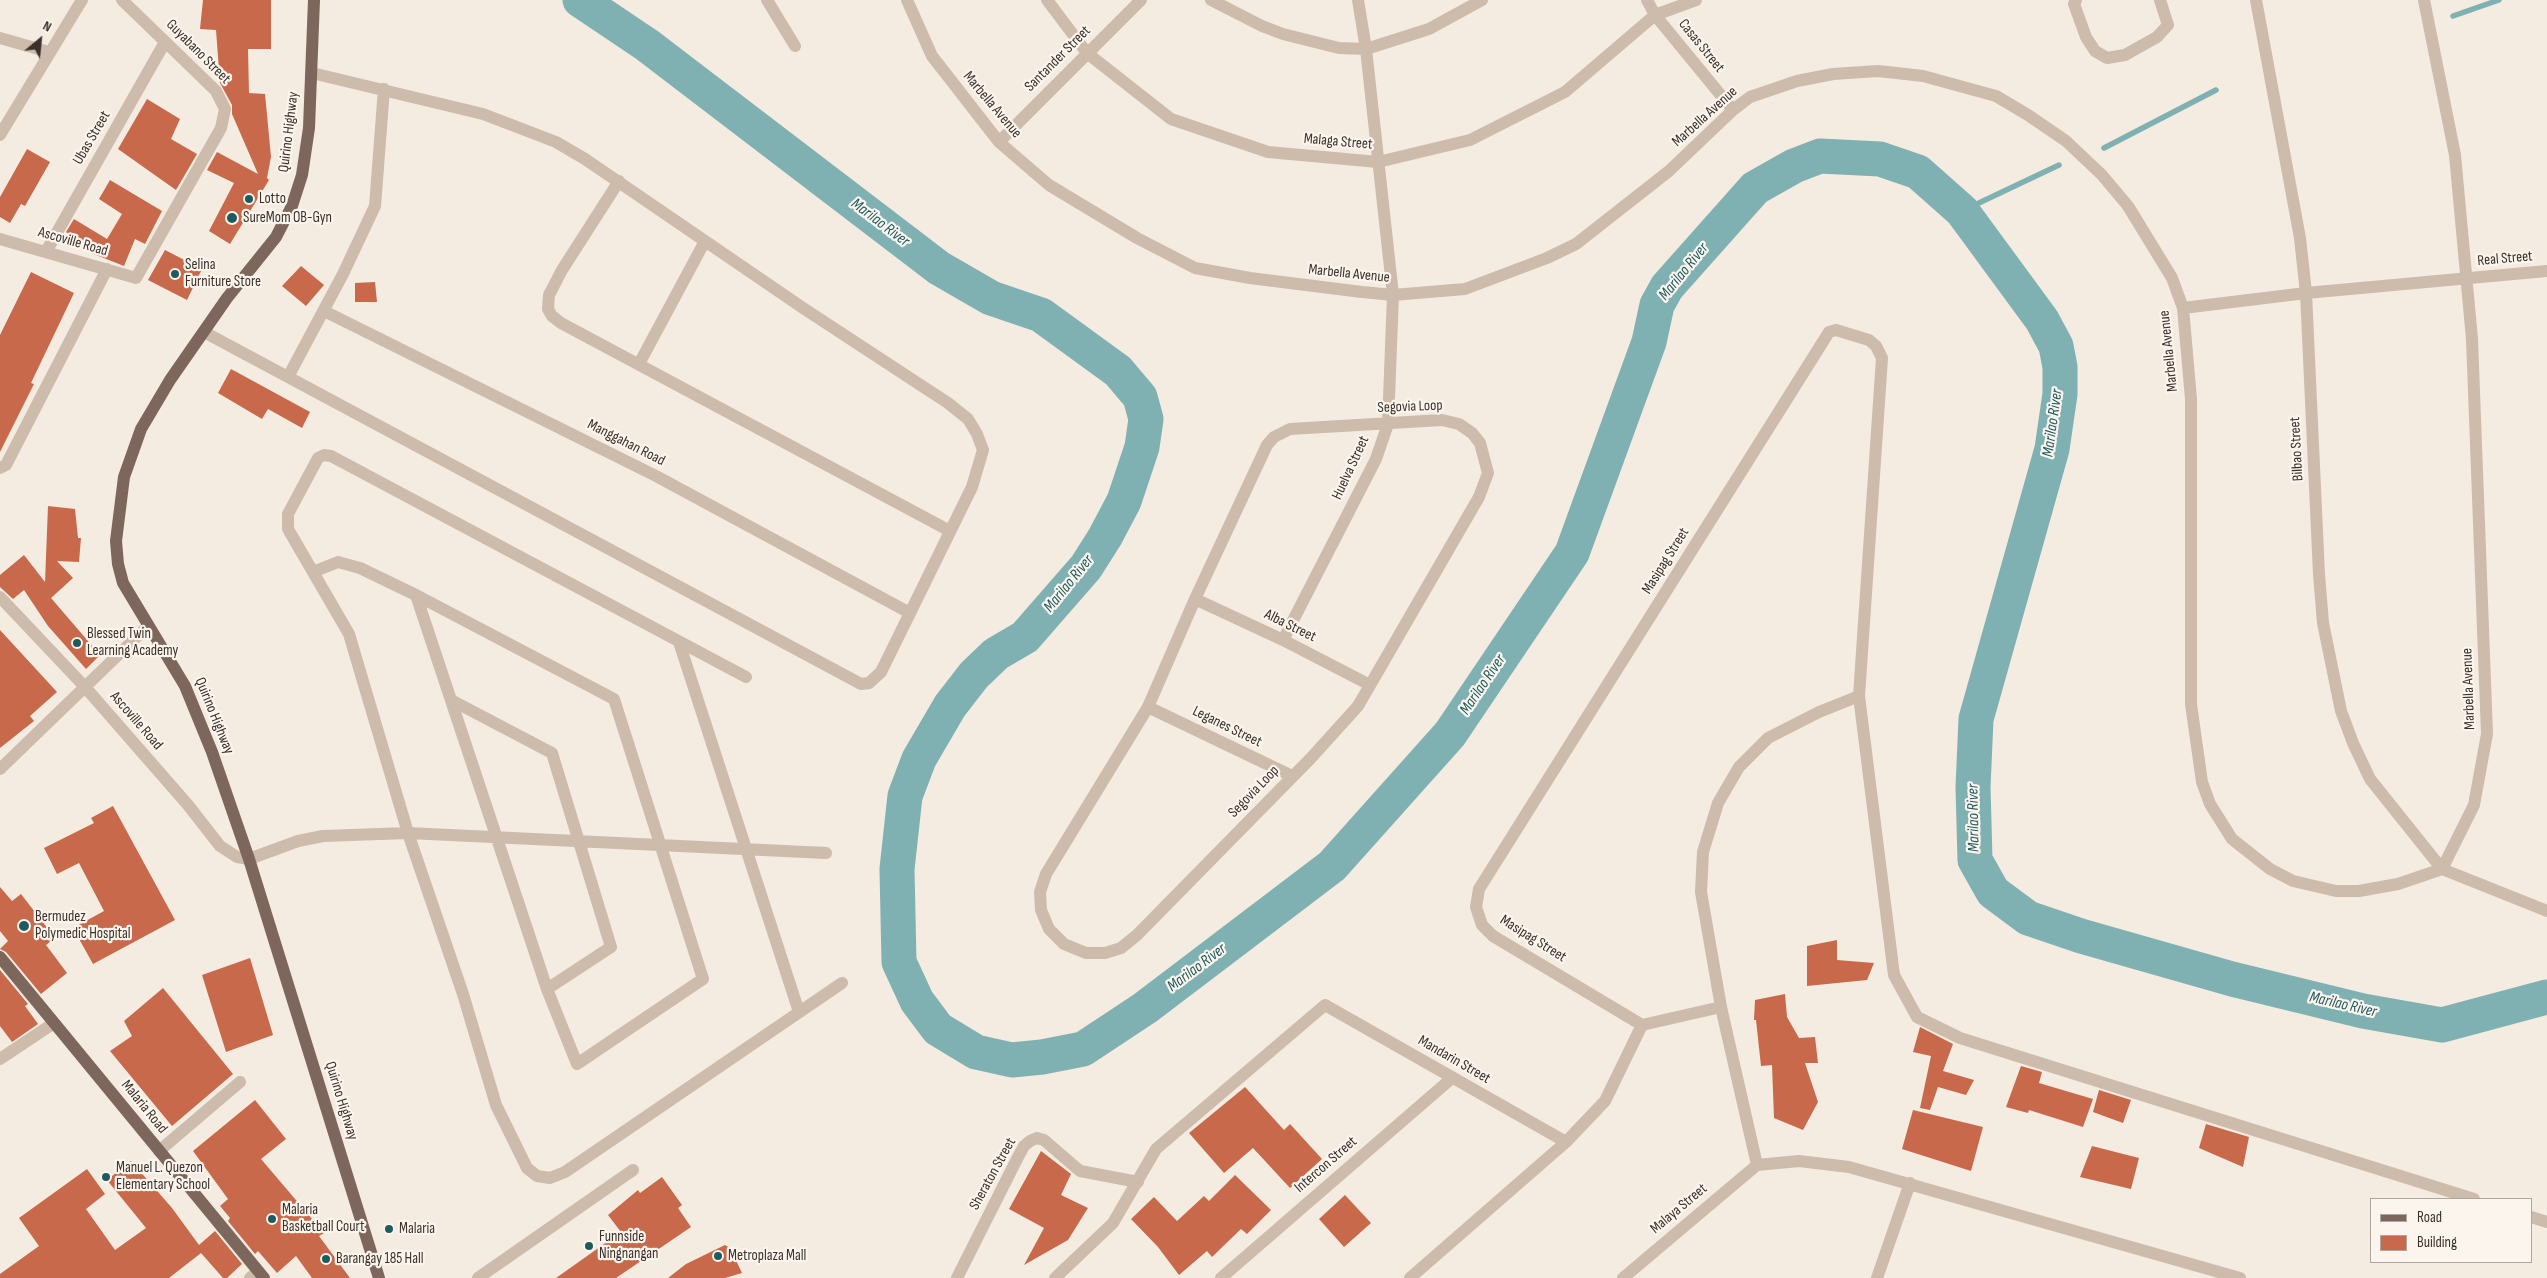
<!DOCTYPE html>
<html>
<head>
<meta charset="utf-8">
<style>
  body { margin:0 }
  #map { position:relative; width:2547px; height:1278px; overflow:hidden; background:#f4ebe1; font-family:"Sofia Sans Condensed",sans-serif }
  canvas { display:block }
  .legend { position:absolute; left:2370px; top:1198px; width:162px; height:65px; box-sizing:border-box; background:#fbf5ee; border:1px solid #aea6a0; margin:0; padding:6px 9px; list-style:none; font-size:15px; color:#3b302b }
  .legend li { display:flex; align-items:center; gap:10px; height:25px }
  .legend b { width:25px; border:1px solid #aea6a0 }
  .north { position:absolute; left:15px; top:15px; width:50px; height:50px; -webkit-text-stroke:4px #fbf5ee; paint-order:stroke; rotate:28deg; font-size:14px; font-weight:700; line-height:20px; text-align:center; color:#3b302b }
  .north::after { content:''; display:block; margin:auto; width:18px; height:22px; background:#3b302b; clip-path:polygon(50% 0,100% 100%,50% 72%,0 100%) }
</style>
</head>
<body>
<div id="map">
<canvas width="2547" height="1278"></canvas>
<ul class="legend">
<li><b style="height:6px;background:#7d675c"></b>Road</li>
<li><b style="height:14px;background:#c8694b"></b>Building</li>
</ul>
<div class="north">N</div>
</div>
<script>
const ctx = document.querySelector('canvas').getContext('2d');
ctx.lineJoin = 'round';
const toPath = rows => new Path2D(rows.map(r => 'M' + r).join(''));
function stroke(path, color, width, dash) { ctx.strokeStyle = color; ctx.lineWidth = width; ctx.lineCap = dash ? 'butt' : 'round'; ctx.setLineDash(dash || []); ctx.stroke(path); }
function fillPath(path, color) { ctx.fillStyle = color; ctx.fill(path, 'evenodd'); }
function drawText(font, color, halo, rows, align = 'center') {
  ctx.font = font + ' "Sofia Sans Condensed",sans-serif'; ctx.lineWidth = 4.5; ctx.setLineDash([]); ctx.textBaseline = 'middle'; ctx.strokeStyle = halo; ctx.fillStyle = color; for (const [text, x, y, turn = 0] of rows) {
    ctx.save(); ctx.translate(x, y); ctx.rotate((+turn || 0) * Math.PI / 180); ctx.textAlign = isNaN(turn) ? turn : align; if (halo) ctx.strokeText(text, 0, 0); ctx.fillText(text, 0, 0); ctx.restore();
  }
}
const stream = toPath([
  [2453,16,2499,0],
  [2104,148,2216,90],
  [1962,211,2059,165]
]);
const river = toPath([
  [580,0,647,45,939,268,991,298,1041,315,1118,371,1140,397,1146,419,1142,447,1124,501,1105,537,1086,567,1025,637,996,654,974,675,950,706,919,759,905,796,897,869,899,962,917,1001,938,1029,976,1052,1012,1060,1042,1057,1083,1049,1145,1008,1332,866,1450,734,1572,553,1649,342,1657,305,1667,287,1755,188,1794,166,1820,156,1880,159,1918,172,1962,211,2042,320,2056,346,2060,367,2060,394,2052,449,1976,719,1973,787,1975,860,1993,892,2028,918,2081,936,2232,979,2363,1011,2442,1025,2547,997]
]);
const building = toPath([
  [203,0,271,0,271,49,248,49,249,93,265,94,271,157,267,178,269,180,230,244,209,231,234,183,207,170,217,152,258,174,232,114,232,105,220,83,216,30,200,29],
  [147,99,180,119,171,139,197,154,176,190,118,149],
  [27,149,50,162,25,206,21,204,10,223,0,217,0,197],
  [110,180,162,211,145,244,135,239,124,266,91,253,93,250,66,232,74,219,107,239,122,214,99,199],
  [165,250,202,269,187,300,148,280],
  [301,266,324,285,306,306,282,286],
  [31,272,74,293,31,383,34,384,0,452,0,335],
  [375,282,377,302,355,302,355,283],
  [231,369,310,412,302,428,268,409,262,419,218,393],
  [48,506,75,509,78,538,81,538,79,562,57,561,73,578,51,598,100,655,86,669,48,626,24,590,13,599,0,587,0,575,24,555,45,582],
  [0,630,57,692,30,716,34,721,0,748],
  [113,806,175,920,93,964,73,928,104,911,79,863,57,874,44,848,94,823,91,818],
  [0,887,12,901,21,894,55,938,46,945,67,973,41,994,6,952,0,949,8,941,0,931],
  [1837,940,1837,960,1874,963,1867,980,1807,986,1807,946],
  [250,958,273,1035,226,1052,202,975],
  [0,970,28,1004,25,1006,38,1024,12,1042,0,1026],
  [163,988,233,1074,172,1126,110,1051,132,1036,124,1021],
  [1785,994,1787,1017,1799,1038,1815,1037,1818,1063,1805,1063,1818,1102,1803,1130,1774,1118,1772,1065,1761,1066,1756,1020,1754,1020,1755,1000],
  [1920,1027,1953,1044,1943,1071,1974,1080,1966,1095,1938,1087,1930,1110,1920,1108,1931,1056,1913,1052],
  [2021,1066,2042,1072,2039,1083,2093,1099,2083,1127,2029,1110,2028,1113,2006,1107],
  [1245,1087,1284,1130,1290,1124,1322,1159,1290,1188,1253,1148,1224,1173,1189,1133],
  [2099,1090,2131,1100,2123,1123,2093,1112],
  [255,1100,286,1139,261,1159,324,1233,319,1236,350,1278,312,1278,296,1256,277,1273,258,1251,255,1254,228,1221,230,1218,220,1206,228,1199,193,1151],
  [1913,1110,1983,1127,1971,1171,1902,1149],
  [2206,1124,2249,1137,2243,1167,2199,1148],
  [2092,1146,2139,1158,2131,1189,2080,1177],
  [1041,1151,1071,1174,1061,1195,1088,1208,1068,1240,1024,1265,1044,1228,1009,1209],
  [131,1161,172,1208,199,1245,215,1231,242,1264,227,1278,223,1278,201,1253,169,1278,0,1278,0,1274,39,1246,19,1218,87,1169,105,1194,86,1209,115,1250,146,1228,107,1180],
  [1235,1175,1271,1210,1247,1234,1241,1229,1212,1257,1207,1251,1179,1275,1158,1247,1131,1219,1154,1197,1177,1221,1204,1196,1209,1201],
  [662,1177,682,1205,678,1208,691,1227,616,1278,556,1278,621,1232,608,1215,638,1190,640,1193],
  [1345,1195,1371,1223,1344,1247,1319,1219],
  [725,1245,730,1248,742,1273,725,1278,668,1278,686,1264]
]);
const minor = toPath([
  [767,0,795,46],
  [907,0,932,56,999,142,1049,185,1137,238,1195,268,1250,278,1362,292,1393,295,1465,289,1547,258,1576,244,1669,171,1733,110,1750,97,1797,81,1833,74,1878,71,1923,76,1996,96,2028,115,2066,141,2102,175,2128,206,2172,278,2183,308,2191,399,2191,704,2202,782,2210,804,2232,839,2270,869,2293,881,2336,891,2359,891,2398,884,2442,869,2474,805,2487,734,2472,339,2455,155,2424,0],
  [1047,0,1087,53,1171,119,1268,152,1378,162,1470,140,1565,92,1655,15,1696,0],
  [1211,0,1262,26,1283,34,1339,48,1366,49,1429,29,1482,0],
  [1647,0,1655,15,1733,110],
  [2076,0,2074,4,2086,37,2095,51,2107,58,2125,55,2157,37,2168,25,2160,0],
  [2256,0,2300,238,2306,293,2319,574,2323,623,2341,711,2353,743,2370,779,2442,869,2547,911],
  [0,38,49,52],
  [0,135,82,0],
  [999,142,1141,0],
  [619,181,562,270,549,295,548,309,552,316,561,323,950,531],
  [0,239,136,278,221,128,225,109,216,91,122,0],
  [47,250,165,42],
  [2183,308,2306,293,2547,271],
  [324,311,656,476,910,613],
  [204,332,861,684,869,683,881,672,972,487,983,450,977,434,968,419,948,403,803,308,585,159,556,142,483,114,312,73],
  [639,364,705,241],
  [288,377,343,274,375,206,384,89],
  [1442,420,1459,424,1472,433,1480,443,1488,473,1479,497,1358,706,1311,758,1137,935,1121,948,1105,953,1086,953,1064,944,1049,929,1041,910,1040,892,1046,874,1148,707,1195,599,1267,445,1274,437,1290,429,1442,420],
  [0,468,6,465,107,269],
  [313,572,338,562,360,568,416,595,614,699,703,979,577,1064,547,989,416,595],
  [0,597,85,687,188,805,220,846,237,857,249,859,298,841,323,836,408,833,826,853],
  [1195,599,1283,640,1370,685],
  [1283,640,1376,459,1388,424,1393,295,1366,49,1358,0],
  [679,642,799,1012],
  [746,677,331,456,324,455,318,458,288,514,288,529,349,634,408,833,463,994,496,1105,527,1168,537,1176,550,1178,565,1172,842,983],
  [451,700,552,753,611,947,547,989],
  [1148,707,1292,776],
  [0,769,148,626],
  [1721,1007,1642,1025,1493,936,1482,925,1476,907,1479,889,1829,332,1836,330,1869,340,1876,346,1882,358,1859,696,1894,975,1917,1017,1960,1038,2474,1199],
  [0,1059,54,1023],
  [159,1151,240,1082],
  [1757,1165,1721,1007,1701,892,1703,852,1718,803,1739,767,1768,738,1819,712,1859,696],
  [1757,1165,1799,1161,1849,1167,2240,1278],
  [2531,1217,2547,1222],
  [250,1278,258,1271],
  [478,1278,633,1170],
  [957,1278,1017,1159,1024,1146,1030,1141,1037,1138,1044,1140,1080,1171,1138,1182],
  [1055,1278,1113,1223,1156,1149,1325,1005,1566,1142],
  [1221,1278,1452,1078],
  [1410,1278,1566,1142,1605,1101,1642,1025],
  [1623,1278,1757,1165],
  [1877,1278,1910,1183]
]);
const major = toPath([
  [314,0,309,128,302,175,292,206,276,237,227,298,170,380,141,429,124,477,116,541,118,564,123,583,185,686,212,752,249,859,379,1278],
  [0,957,264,1278]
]);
const markers = [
  [249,199,5,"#1f5a5e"],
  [232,218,6,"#1f5a5e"],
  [175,274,5,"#1f5a5e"],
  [77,643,5,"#1f5a5e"],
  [24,926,6,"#1f5a5e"],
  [106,1177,5,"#1f5a5e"],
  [272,1219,5,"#1f5a5e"],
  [389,1229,5,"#1f5a5e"],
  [589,1246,5,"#1f5a5e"],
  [718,1256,5,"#1f5a5e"],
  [326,1259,5,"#1f5a5e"]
];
const streetNames = [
  ["Casas Street",1701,46,51],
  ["Guyabano Street",198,52,45],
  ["Santander Street",1058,59,-45],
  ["Marbella Avenue",992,105,50],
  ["Marbella Avenue",1705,117,-42],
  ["Quirino Highway",289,132,-83],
  ["Ubas Street",92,138,-60],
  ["Malaga Street",1338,142,5],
  ["Ascoville Road",73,242,16],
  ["Real Street",2505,259,-5],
  ["Marbella Avenue",1349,274,6],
  ["Marbella Avenue",2169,351,-96],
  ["Segovia Loop",1410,407,-2],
  ["Manggahan Road",626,443,27],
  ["Bilbao Street",2297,449,-93],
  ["Huelva Street",1351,468,-65],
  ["Masipag Street",1666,561,-58],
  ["Alba Street",1290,626,26],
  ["Marbella Avenue",2469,689,-92],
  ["Quirino Highway",214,716,68],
  ["Ascoville Road",136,721,49],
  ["Leganes Street",1227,727,26],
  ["Segovia Loop",1254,792,-46],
  ["Masipag Street",1533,939,32],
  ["Mandarin Street",1454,1060,30],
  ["Quirino Highway",341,1101,73],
  ["Malaria Road",144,1107,51],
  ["Intercon Street",1326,1165,-41],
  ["Sheraton Street",993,1174,-61],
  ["Malaya Street",1679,1209,-40]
];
const poiNames = [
  ["Lotto",259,199],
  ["SureMom OB-Gyn",243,218],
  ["Selina",185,265],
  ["Furniture Store",185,282],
  ["Blessed Twin",87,634],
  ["Learning Academy",87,651],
  ["Bermudez",35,917],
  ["Polymedic Hospital",35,934],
  ["Manuel L. Quezon",116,1168],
  ["Elementary School",116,1185],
  ["Malaria",282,1210],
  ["Basketball Court",282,1227],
  ["Malaria",399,1229],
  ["Funnside",599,1237],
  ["Ningnangan",599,1254],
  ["Metroplaza Mall",728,1256],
  ["Barangay 185 Hall",336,1259]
];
const waterNames = [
  ["Marilao River",880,223,37],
  ["Marilao River",1684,272,-51],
  ["Marilao River",2053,423,-82],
  ["Marilao River",1069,584,-51],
  ["Marilao River",1483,685,-56],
  ["Marilao River",1974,818,-91],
  ["Marilao River",1197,968,-37],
  ["Marilao River",2343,1005,13]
];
stroke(stream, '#7fb0b2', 5.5);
stroke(river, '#7fb0b2', 35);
fillPath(building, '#c8694b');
stroke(minor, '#cdbbac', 12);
stroke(major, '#7d675c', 12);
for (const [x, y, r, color] of markers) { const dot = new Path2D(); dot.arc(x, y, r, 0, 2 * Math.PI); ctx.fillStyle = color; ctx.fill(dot); stroke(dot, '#fbf5ee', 2); }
drawText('15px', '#3b302b', '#fbf5ee', streetNames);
drawText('15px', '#3b302b', '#fbf5ee', poiNames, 'left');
drawText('italic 16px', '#1f5a5e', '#fbf5ee', waterNames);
</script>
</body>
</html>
